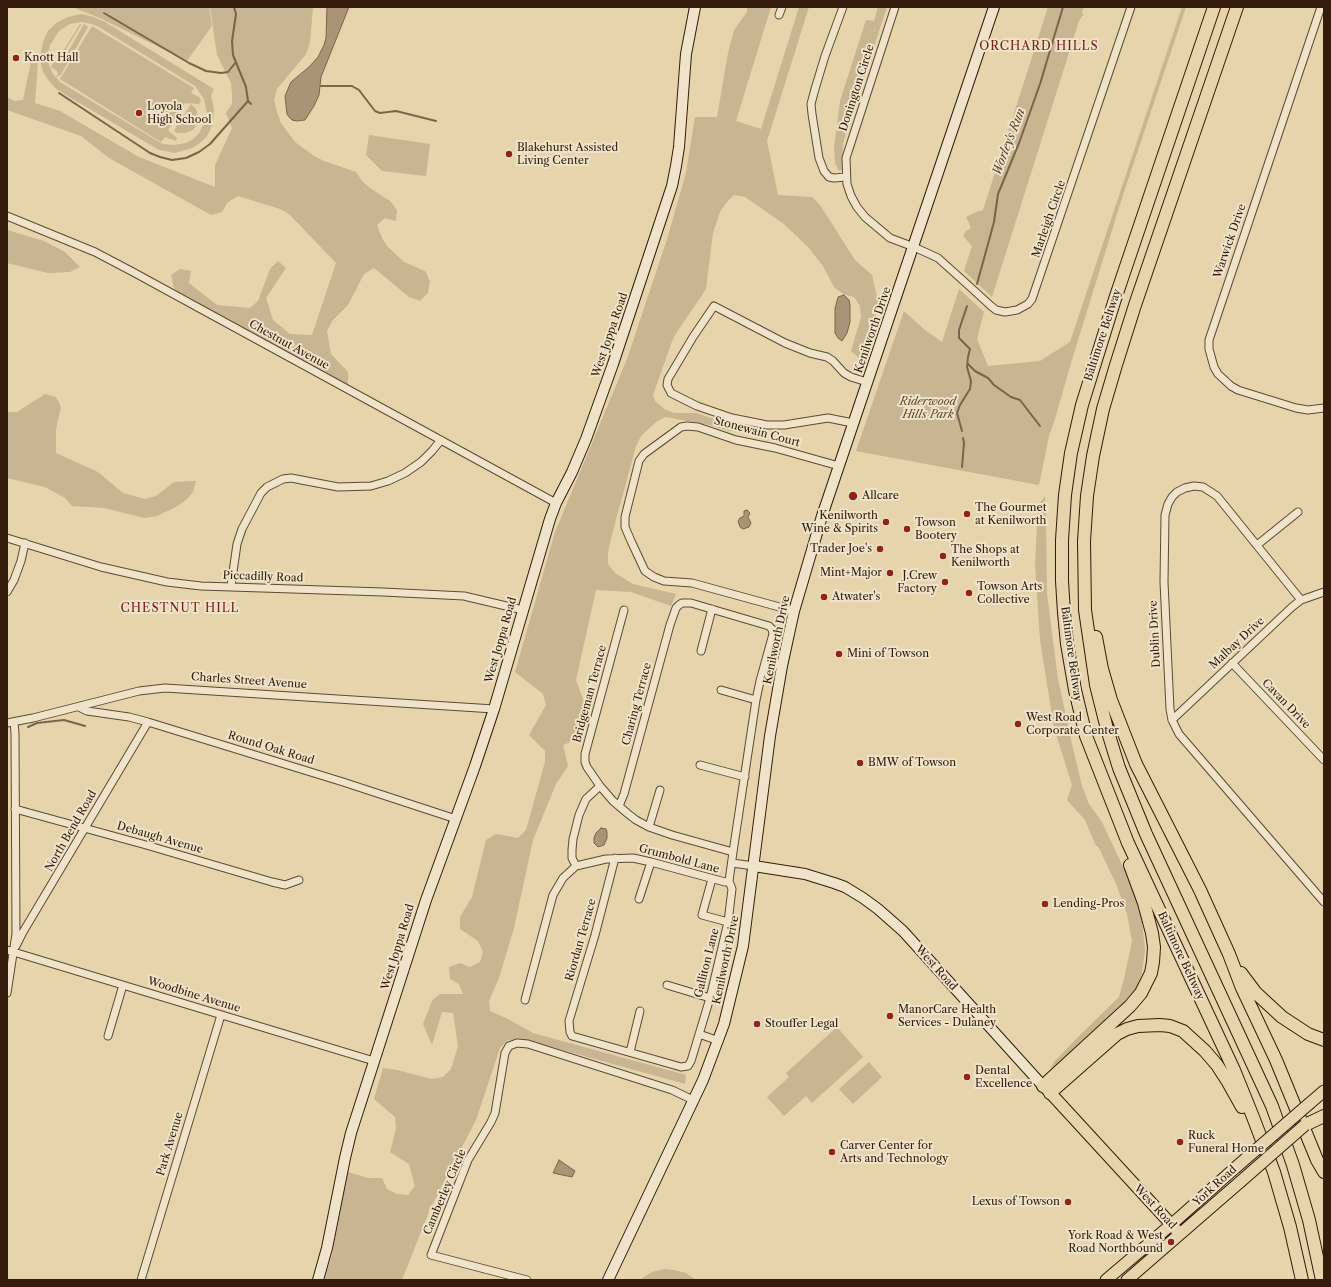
<!DOCTYPE html>
<html>
<head>
<meta charset="utf-8">
<style>
  body { margin:0 }
  #map { position:relative; width:1331px; height:1287px; overflow:hidden; background:#e6d4ac; font-family:"Libre Caslon Text",serif }
  canvas { display:block }
  .frame { position:absolute; inset:0; border:8px solid #341b0b; pointer-events:none }
</style>
</head>
<body>
<div id="map">
<canvas width="1331" height="1287"></canvas>
<div class="frame"></div>
</div>
<script>
const ctx = document.querySelector('canvas').getContext('2d');
ctx.lineJoin = 'round';
function fillPath(path, color) { ctx.fillStyle = color; ctx.fill(path, 'evenodd'); }
const toPath = rows => new Path2D(rows.map(r => 'M' + r).join(''));
function stroke(path, color, width, dash) { ctx.strokeStyle = color; ctx.lineWidth = width; ctx.lineCap = dash ? 'butt' : 'round'; ctx.setLineDash(dash || []); ctx.stroke(path); }
function drawText(font, color, halo, rows, align = 'center') {
  ctx.font = font + ' "Libre Caslon Text",serif'; ctx.lineWidth = 4; ctx.setLineDash([]); ctx.textBaseline = 'middle'; ctx.strokeStyle = halo; ctx.fillStyle = color; for (const [text, x, y, turn = 0] of rows) {
    ctx.save(); ctx.translate(x, y); ctx.rotate((+turn || 0) * Math.PI / 180); ctx.textAlign = isNaN(turn) ? turn : align; if (halo) ctx.strokeText(text, 0, 0); ctx.fillText(text, 0, 0); ctx.restore();
  }
}
const green = toPath([
  [72,7,209,7,212,26,187,61,100,18],
  [210,7,313,7,310,43,306,54,277,89,274,100,277,112,281,123,295,142,314,156,324,161,356,172,362,181,370,188,390,201,397,210,396,221,385,218,377,225,381,236,387,246,404,262,425,271,430,281,428,293,420,301,409,297,374,268,364,274,348,305,332,321,327,331,331,354,348,372,348,387,175,292,171,275,180,269,191,271,189,283,217,305,250,308,258,301,270,269,278,261,286,268,266,298,273,320,290,334,312,335,336,263,289,214,280,209,238,196,228,202,222,212,211,215,109,158,81,136,7,110,7,97,15,101,23,100,31,62,38,61,35,103,60,111,139,157,215,187,215,165,232,128,226,113,232,104,232,94,231,83,217,55],
  [747,7,771,7,736,121,761,129,799,7,809,7,767,141,778,195,812,197,820,205,855,260,872,275,879,306,859,358,851,351,861,317,860,306,854,297,843,294,834,287,823,266,809,248,784,224,745,197,734,195,726,203,720,212,713,233,706,289,675,335,671,344,653,395,655,401,664,409,674,413,697,413,738,428,747,433,730,431,709,425,665,417,656,422,641,436,636,446,610,542,608,553,608,564,615,573,633,584,676,594,671,606,631,592,596,590,576,680,587,710,573,741,563,745,568,766,556,784,533,840,514,928,499,978,489,1001,490,1011,506,1018,533,1033,686,1075,685,1084,530,1041,519,1039,508,1040,500,1048,476,1120,430,1209,402,1280,324,1280,332,1255,348,1172,368,1178,382,1178,387,1189,397,1194,408,1195,415,1186,409,1164,390,1152,396,1129,395,1117,374,1099,383,1068,397,1070,432,1079,443,1077,451,1069,458,1046,453,1013,442,1012,432,1045,423,1024,432,1001,440,994,463,994,459,984,450,979,449,967,460,963,470,967,480,962,483,952,478,941,460,929,460,917,472,897,486,840,496,834,518,838,526,830,545,762,545,751,529,735,546,705,543,694,515,672,555,532,627,359,668,236,686,173,695,117,717,117,728,53,734,30,747,12],
  [878,7,887,7,848,125,843,144,842,170,839,171,835,163,834,148,840,101,866,20,874,21],
  [1048,7,1084,7,1082,12,1083,15,1079,21,992,297,964,271,972,246,963,236,966,231,971,228,966,217,976,212,983,210],
  [1182,7,1186,7,1123,195,1071,363,1055,419,1049,436,1039,485,856,451,904,311,925,330,942,342,959,289,984,312,977,339,988,366,1040,361,1070,342],
  [81,14,94,17,105,22,214,89,211,96,214,109,213,120,211,128,207,136,200,143,192,148,175,153,159,150,66,95,55,88,49,81,43,72,41,64,40,56,44,39,48,31,56,23,68,17],
  [81,22,92,24,99,27,195,86,204,99,207,113,205,121,199,133,193,139,186,143,174,145,163,144,154,139,60,82,53,74,49,65,48,54,50,45,59,31,70,24],
  [80,24,81,25,58,62,61,64,84,24,88,27,60,76,59,75,57,77,56,77,58,73,57,71,51,67,55,60,57,61],
  [92,26,194,88,191,93,199,97,201,100,200,103,198,104,185,103,168,130,177,138,176,141,165,137,161,142,60,79],
  [191,104,196,109,198,116,196,126,193,130,185,133,177,133,174,131,180,120,178,118,181,113,184,115],
  [369,135,430,144,426,176,382,171,366,155],
  [7,230,44,241,65,252,80,267,70,272,48,273,7,263],
  [45,394,56,397,61,407,56,429,56,453,98,472,123,493,145,499,156,496,174,482,196,481,193,492,186,500,176,507,157,516,145,518,104,508,72,506,65,498,45,487,7,478,7,412,17,412],
  [1045,496,1046,512,1047,594,1058,679,1072,744,1082,786,1089,804,1102,822,1140,903,1145,950,1142,973,1135,991,1057,1064,1050,1069,1054,1062,1079,1036,1119,997,1124,979,1132,941,1127,914,1116,884,1099,848,1095,844,1085,820,1067,800,1072,785,1054,728,1040,640,1035,564,1038,506],
  [837,1027,863,1057,812,1103,806,1096,784,1116,767,1097,789,1077,786,1073],
  [869,1062,882,1077,853,1104,839,1089],
  [664,1269,674,1270,686,1273,696,1280,665,1279,639,1280,652,1272]
]);
const water = toPath([
  [327,7,349,7,321,77,319,95,314,106,305,120,297,121,292,120,289,117,287,114,285,96,291,82,309,67,318,57,324,45,326,38,327,7],
  [844,295,849,300,850,305,850,322,847,333,842,341,838,338,835,333,835,309,838,297,844,295],
  [747,510,750,513,748,517,751,523,749,527,743,529,740,527,738,521,740,518,744,516,744,511,747,510],
  [601,828,606,829,607,832,607,838,604,845,598,847,594,843,594,838,596,833,601,828],
  [559,1160,575,1171,572,1177,553,1173,559,1160]
]);
const stream = toPath([
  [234,7,236,14,232,41,233,55,246,87,248,101,251,104],
  [104,13,189,63,206,71,221,73,228,72,236,62],
  [321,86,352,86,359,90,375,111,380,113,396,111,436,121],
  [59,93,150,153,160,157,172,160,186,158,199,152,210,144,248,101],
  [977,284,994,222,998,194,1019,143,1040,84,1063,7],
  [968,364,975,371,988,378,994,385,1011,397,1020,400,1040,426],
  [962,431,957,413,960,405,970,389,971,381,967,367,968,357,970,349,959,338,959,330,967,306],
  [962,467,964,443,963,438],
  [28,727,37,723,64,720,85,726]
]);
const street = toPath([
  [843,7,825,56,815,89,811,104,812,114,819,158,824,171,829,177,834,178,846,177],
  [895,7,846,158,847,184,851,196,857,207,865,217,890,238,914,247,938,258,968,285,991,306,996,310,1005,312,1017,310,1028,304,1032,299,1131,7],
  [1321,7,1209,340,1209,349,1214,367,1218,374,1231,386,1238,390,1296,408,1308,410,1324,408],
  [779,15,782,7],
  [7,216,95,252,133,272,556,503],
  [853,423,828,418,784,425,767,425,732,418,697,406,671,393,667,385,668,379,693,337,714,306,785,343,810,353,827,357,833,361,844,373,851,377,867,382],
  [7,538,101,567,167,582,201,586,383,592,464,596,523,610],
  [1257,545,1298,512],
  [231,586,237,544,242,529,261,493,267,487,283,479,291,478,338,487,371,486,388,481,405,473,421,462,432,451,441,440],
  [7,592,14,580,21,561,25,543],
  [1301,600,1217,496,1203,487,1194,486,1185,488,1177,492,1172,497,1168,504,1165,515,1164,582,1170,709,1172,720,1179,734,1324,902],
  [794,611,692,583,664,581,654,577,645,571,631,541,625,527,625,517,639,461,644,454,681,427,687,426,698,427,736,440,775,448,839,466],
  [701,651,712,609],
  [765,662,782,666],
  [1232,663,1324,760],
  [721,690,756,700],
  [79,707,87,711,129,717,148,722,343,782,456,819],
  [1172,720,1292,607,1301,600,1324,592],
  [7,723,33,718,139,691,165,688,494,709],
  [700,765,745,777],
  [600,786,613,801,627,813,636,820,649,827,672,835,733,852],
  [15,809,146,845,272,882,285,885,299,880],
  [649,827,660,790],
  [615,858,595,935,569,1021,570,1032,572,1036,681,1067,688,1066,691,1061,710,998,728,922,732,889,729,881,733,852,756,700,760,681,773,634,772,629,769,626,691,603,682,603,679,605,676,608,670,625,624,794,619,806],
  [732,863,754,866],
  [576,866,572,858,572,850,573,839,579,815,586,799,600,786,587,767,585,762,585,754,624,610],
  [712,879,702,915,728,922],
  [639,899,651,862],
  [16,946,23,932,148,722],
  [7,950,374,1061],
  [667,985,710,998],
  [7,993,16,934,15,733,14,722],
  [525,1000,553,895,563,878,576,866,606,859,633,858,651,862,725,882,729,881],
  [699,1034,719,1041],
  [108,1036,123,985],
  [630,1052,640,1011],
  [141,1280,221,1015],
  [527,1280,431,1255,468,1160,491,1122,495,1113,505,1053,509,1046,517,1043,528,1044,672,1090,693,1100]
]);
const secondary = toPath([
  [754,866,805,874,834,883,845,887,863,898,878,909,903,931,1043,1086],
  [318,1280,327,1248,345,1158,351,1133,426,900,475,766,494,709,550,519,556,503,572,472,586,439,613,364,672,186,676,166,679,147,686,54,695,7],
  [608,1280,703,1080,724,1024,743,946,770,736,782,666,794,611,822,516,994,7]
]);
const primary = toPath([
  [1044,1086,1180,1234],
  [1310,1103,1324,1091],
  [1106,1280,1172,1224,1235,1168],
  [1127,1280,1240,1182]
]);
const highway = toPath([
  [1214,7,1115,299,1082,405,1071,453,1065,495,1062,540,1062,581,1064,613,1067,644,1075,690,1086,736,1128,843,1234,1070,1253,1117,1274,1172,1290,1227,1302,1280],
  [1237,7,1135,305,1116,365,1103,409,1093,456,1087,496,1084,541,1085,610,1096,685,1107,729,1119,768,1146,834,1272,1106,1293,1165,1309,1220,1322,1280],
  [1096,637,1102,669,1111,700,1136,764,1200,890,1229,954,1242,988,1276,1060,1317,1160,1324,1172],
  [1241,973,1256,993,1282,1017,1308,1034,1324,1040],
  [1043,1086,1130,1006,1141,993,1151,973,1153,962,1154,947,1152,933,1144,903,1130,865],
  [1050,1093,1117,1034,1127,1029,1138,1026,1160,1025,1170,1026,1183,1031,1205,1051,1217,1065,1228,1082,1242,1107],
  [1305,1125,1324,1116]
]);
const primaryBridge = toPath([
  [1235,1168,1310,1103],
  [1240,1182,1305,1125]
]);
const markers = [
  [16,58,4,"#8f2418"],
  [139,113,4,"#8f2418"],
  [509,154,4,"#8f2418"],
  [853,496,5,"#8f2418"],
  [967,514,4,"#8f2418"],
  [886,522,4,"#8f2418"],
  [907,529,4,"#8f2418"],
  [880,549,4,"#8f2418"],
  [943,556,4,"#8f2418"],
  [890,573,4,"#8f2418"],
  [945,582,4,"#8f2418"],
  [969,593,4,"#8f2418"],
  [824,597,4,"#8f2418"],
  [839,654,4,"#8f2418"],
  [1018,724,4,"#8f2418"],
  [860,763,4,"#8f2418"],
  [1045,904,4,"#8f2418"],
  [890,1016,4,"#8f2418"],
  [757,1024,4,"#8f2418"],
  [967,1077,4,"#8f2418"],
  [1180,1142,4,"#8f2418"],
  [832,1152,4,"#8f2418"],
  [1068,1202,4,"#8f2418"],
  [1171,1242,4,"#8f2418"]
];
const poiNames = [
  ["Knott Hall",24,58],
  ["Loyola",147,107],
  ["High School",147,120],
  ["Blakehurst Assisted",517,148],
  ["Living Center",517,161],
  ["Allcare",862,496],
  ["The Gourmet",975,508],
  ["at Kenilworth",975,521],
  ["Kenilworth",878,516,"right"],
  ["Wine & Spirits",878,529,"right"],
  ["Towson",915,523],
  ["Bootery",915,536],
  ["Trader Joe's",872,549,"right"],
  ["The Shops at",951,550],
  ["Kenilworth",951,563],
  ["Mint+Major",882,573,"right"],
  ["J.Crew",937,576,"right"],
  ["Factory",937,589,"right"],
  ["Towson Arts",977,587],
  ["Collective",977,600],
  ["Atwater's",832,597],
  ["Mini of Towson",847,654],
  ["West Road",1026,718],
  ["Corporate Center",1026,731],
  ["BMW of Towson",868,763],
  ["Lending-Pros",1053,904],
  ["ManorCare Health",898,1010],
  ["Services - Dulaney",898,1023],
  ["Stouffer Legal",765,1024],
  ["Dental",975,1071],
  ["Excellence",975,1084],
  ["Ruck",1188,1136],
  ["Funeral Home",1188,1149],
  ["Carver Center for",840,1146],
  ["Arts and Technology",840,1159],
  ["Lexus of Towson",1060,1202,"right"],
  ["York Road & West",1163,1236,"right"],
  ["Road Northbound",1163,1249,"right"]
];
const streetNames = [
  ["Donington Circle",857,88,-72],
  ["Marleigh Circle",1049,219,-71],
  ["Warwick Drive",1230,241,-71],
  ["Kenilworth Drive",873,330,-71],
  ["West Joppa Road",610,335,-71],
  ["Baltimore Beltway",1103,335,-72],
  ["Chestnut Avenue",289,345,29],
  ["Stonewain Court",757,432,15],
  ["Piccadilly Road",263,577,2],
  ["Dublin Drive",1155,634,-93],
  ["West Joppa Road",501,640,-74],
  ["Kenilworth Drive",777,640,-78],
  ["Malbay Drive",1237,643,-43],
  ["Baltimore Beltway",1071,654,82],
  ["Charles Street Avenue",249,681,4],
  ["Bridgeman Terrace",590,694,-75],
  ["Charing Terrace",637,704,-75],
  ["Cavan Drive",1286,704,46],
  ["Round Oak Road",271,748,17],
  ["North Bend Road",71,831,-60],
  ["Debaugh Avenue",160,838,16],
  ["Grumbold Lane",679,859,15],
  ["Riordan Terrace",581,940,-74],
  ["West Joppa Road",398,947,-73],
  ["Baltimore Beltway",1181,956,65],
  ["Kenilworth Drive",726,960,-78],
  ["Galliton Lane",707,963,-76],
  ["West Road",936,968,48],
  ["Woodbine Avenue",194,995,17],
  ["Park Avenue",170,1144,-73],
  ["York Road",1215,1186,-42],
  ["Camberley Circle",445,1192,-67],
  ["West Road",1155,1207,47]
];
const parkNames = [
  ["Riderwood",928,402],
  ["Hills Park",928,415]
];
const neighbourhoodNames = [
  ["ORCHARD HILLS",1039,47],
  ["CHESTNUT HILL",180,609]
];
const waterNames = [
  ["Worley's Run",1009,142,-69]
];
fillPath(green, '#c8b591');
fillPath(water, '#a99575');
stroke(water, '#7a644b', 1);
stroke(stream, '#7a644b', 2);
stroke(street, '#604933', 9);
stroke(secondary, '#341b0b', 12);
stroke(primary, '#341b0b', 13);
stroke(highway, '#341b0b', 14);
stroke(street, '#efe3c9', 7);
stroke(secondary, '#efe3c9', 10);
stroke(primary, '#e6d4ac', 11);
stroke(highway, '#e6d4ac', 12);
stroke(primaryBridge, '#341b0b', 13, []);
stroke(primaryBridge, '#e6d4ac', 11);
for (const [x, y, r, color] of markers) { const dot = new Path2D(); dot.arc(x, y, r, 0, 2 * Math.PI); ctx.fillStyle = color; ctx.fill(dot); stroke(dot, '#efe3c9', 1.5); }
drawText('11px', '#341b0b', '#efe3c9', poiNames, 'left');
drawText('11px', '#341b0b', '#efe3c9', streetNames);
drawText('italic 11px', '#604933', '#efe3c9', parkNames);
ctx.letterSpacing = '1px';
drawText('12px', '#7a1f14', '#efe3c9', neighbourhoodNames);
ctx.letterSpacing = '0px';
drawText('italic 12px', '#5d4630', '#efe3c9', waterNames);
</script>
</body>
</html>
